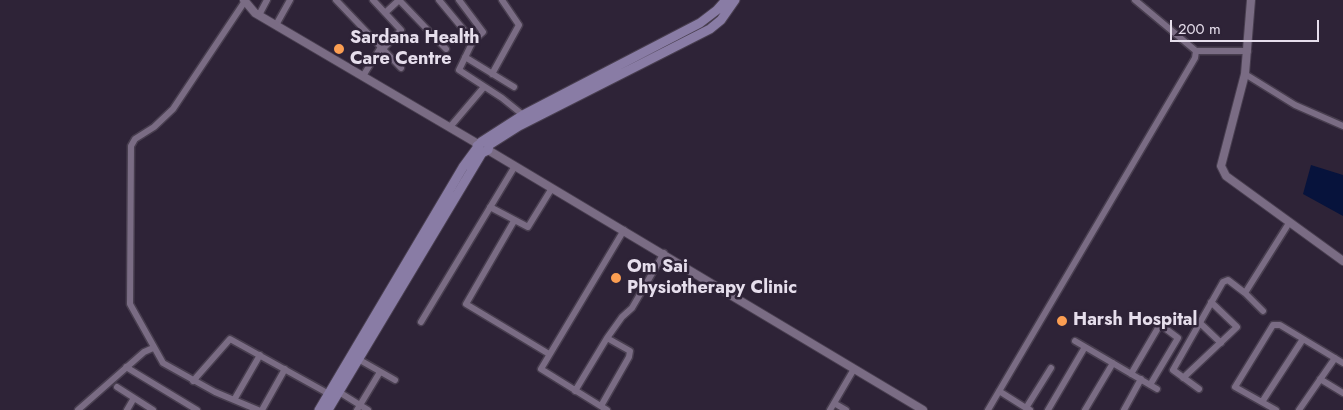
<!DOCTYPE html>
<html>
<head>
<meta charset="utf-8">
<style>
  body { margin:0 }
  #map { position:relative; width:1343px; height:410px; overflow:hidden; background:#2e2337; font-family:Jost,sans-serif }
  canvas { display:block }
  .scale { position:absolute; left:1170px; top:20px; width:149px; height:22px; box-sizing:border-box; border:2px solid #e6deec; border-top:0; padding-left:6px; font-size:15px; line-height:18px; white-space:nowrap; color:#e6deec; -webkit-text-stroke:4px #2e2337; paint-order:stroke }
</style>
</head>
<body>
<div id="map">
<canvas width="1343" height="410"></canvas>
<div class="scale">200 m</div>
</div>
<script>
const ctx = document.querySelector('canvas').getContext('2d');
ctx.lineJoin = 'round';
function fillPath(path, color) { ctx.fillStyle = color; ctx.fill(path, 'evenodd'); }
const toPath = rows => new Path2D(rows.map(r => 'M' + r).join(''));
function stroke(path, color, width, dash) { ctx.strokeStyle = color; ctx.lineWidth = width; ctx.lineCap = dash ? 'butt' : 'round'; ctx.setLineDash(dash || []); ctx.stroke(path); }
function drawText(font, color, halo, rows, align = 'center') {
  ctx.font = font + ' Jost,sans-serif'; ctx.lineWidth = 5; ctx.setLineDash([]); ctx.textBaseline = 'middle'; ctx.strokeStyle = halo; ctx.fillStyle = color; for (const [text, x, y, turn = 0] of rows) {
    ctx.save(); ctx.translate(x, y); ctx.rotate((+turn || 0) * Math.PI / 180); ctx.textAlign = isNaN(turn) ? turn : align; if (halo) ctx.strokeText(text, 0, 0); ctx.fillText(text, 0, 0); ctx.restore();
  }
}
const water = toPath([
  [1311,165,1343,175,1343,216,1303,194]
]);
const minor = toPath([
  [336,0,401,68],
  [373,0,401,30,383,49],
  [399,0,446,49],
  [439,0,473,41],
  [459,0,483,32,473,41,459,70,502,98,523,115],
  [1135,0,1196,51,1248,51],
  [245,1,173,109,154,127,135,139,131,146,130,304,163,363,215,392,258,410],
  [385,13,399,0],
  [259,15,267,0],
  [276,25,290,0],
  [465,57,514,87],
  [492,74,519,25,502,0],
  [1245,74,1295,105,1343,126],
  [363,76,381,47],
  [450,127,484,87],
  [490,207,528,227,552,188],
  [514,221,466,304,549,354],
  [1245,293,1289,223],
  [421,322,515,166],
  [1200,323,1221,343],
  [607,338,622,317,632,308,664,253],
  [1075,341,1157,389],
  [358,359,395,380],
  [126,367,197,410],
  [1131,374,1158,328,1162,326,1178,338,1150,385],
  [1183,378,1237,327,1211,302],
  [1320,379,1343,393],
  [193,381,230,339,329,394],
  [117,387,153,410],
  [1199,389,1173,370,1223,282,1228,280,1245,293,1263,311],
  [575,391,607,338,630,351,629,357,601,406],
  [999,391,1026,408],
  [339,392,368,410],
  [234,400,260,355],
  [1262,402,1303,339],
  [834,403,846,410],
  [78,410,144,352,153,348],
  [127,410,134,398],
  [262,410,285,369],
  [357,410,380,372],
  [607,410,541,369,624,230],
  [830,410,854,369],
  [988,410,1195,58,1196,51],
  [1030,410,1026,408,1051,368],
  [1048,410,1085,347],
  [1085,410,1113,363],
  [1124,410,1141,379],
  [1276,410,1235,387,1273,325,1280,325,1343,363],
  [1299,410,1335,358]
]);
const tertiary = toPath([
  [244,0,255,13,478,144],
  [1251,0,1245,74,1221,166,1226,176,1343,261],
  [488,150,923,410]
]);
const secondary = toPath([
  [481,142,523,115,700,23,717,10,726,0],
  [489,145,519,126,710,29,721,20,735,0],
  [319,410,463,167,477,148],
  [328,410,482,153,488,150,489,145,484,141,477,146,482,153]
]);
const markers = [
  [339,49,6,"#fb9e52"],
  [616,278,6,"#fb9e52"],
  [1062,321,6,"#fb9e52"]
];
const poiNames = [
  ["Sardana Health",350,39],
  ["Care Centre",350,60],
  ["Om Sai",627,268],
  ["Physiotherapy Clinic",627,289],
  ["Harsh Hospital",1073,321]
];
fillPath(water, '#07133c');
stroke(minor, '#483e4f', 9);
stroke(tertiary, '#483e4f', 10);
stroke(secondary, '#483e4f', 11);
stroke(minor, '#7a6c84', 6);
stroke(tertiary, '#7a6c84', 8);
stroke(secondary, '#897ca5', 9);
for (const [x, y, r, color] of markers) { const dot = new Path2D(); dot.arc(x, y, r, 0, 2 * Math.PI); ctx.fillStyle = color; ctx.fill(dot); stroke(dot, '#2e2337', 2); }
drawText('bold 18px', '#e6deec', '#2e2337', poiNames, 'left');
</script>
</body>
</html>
